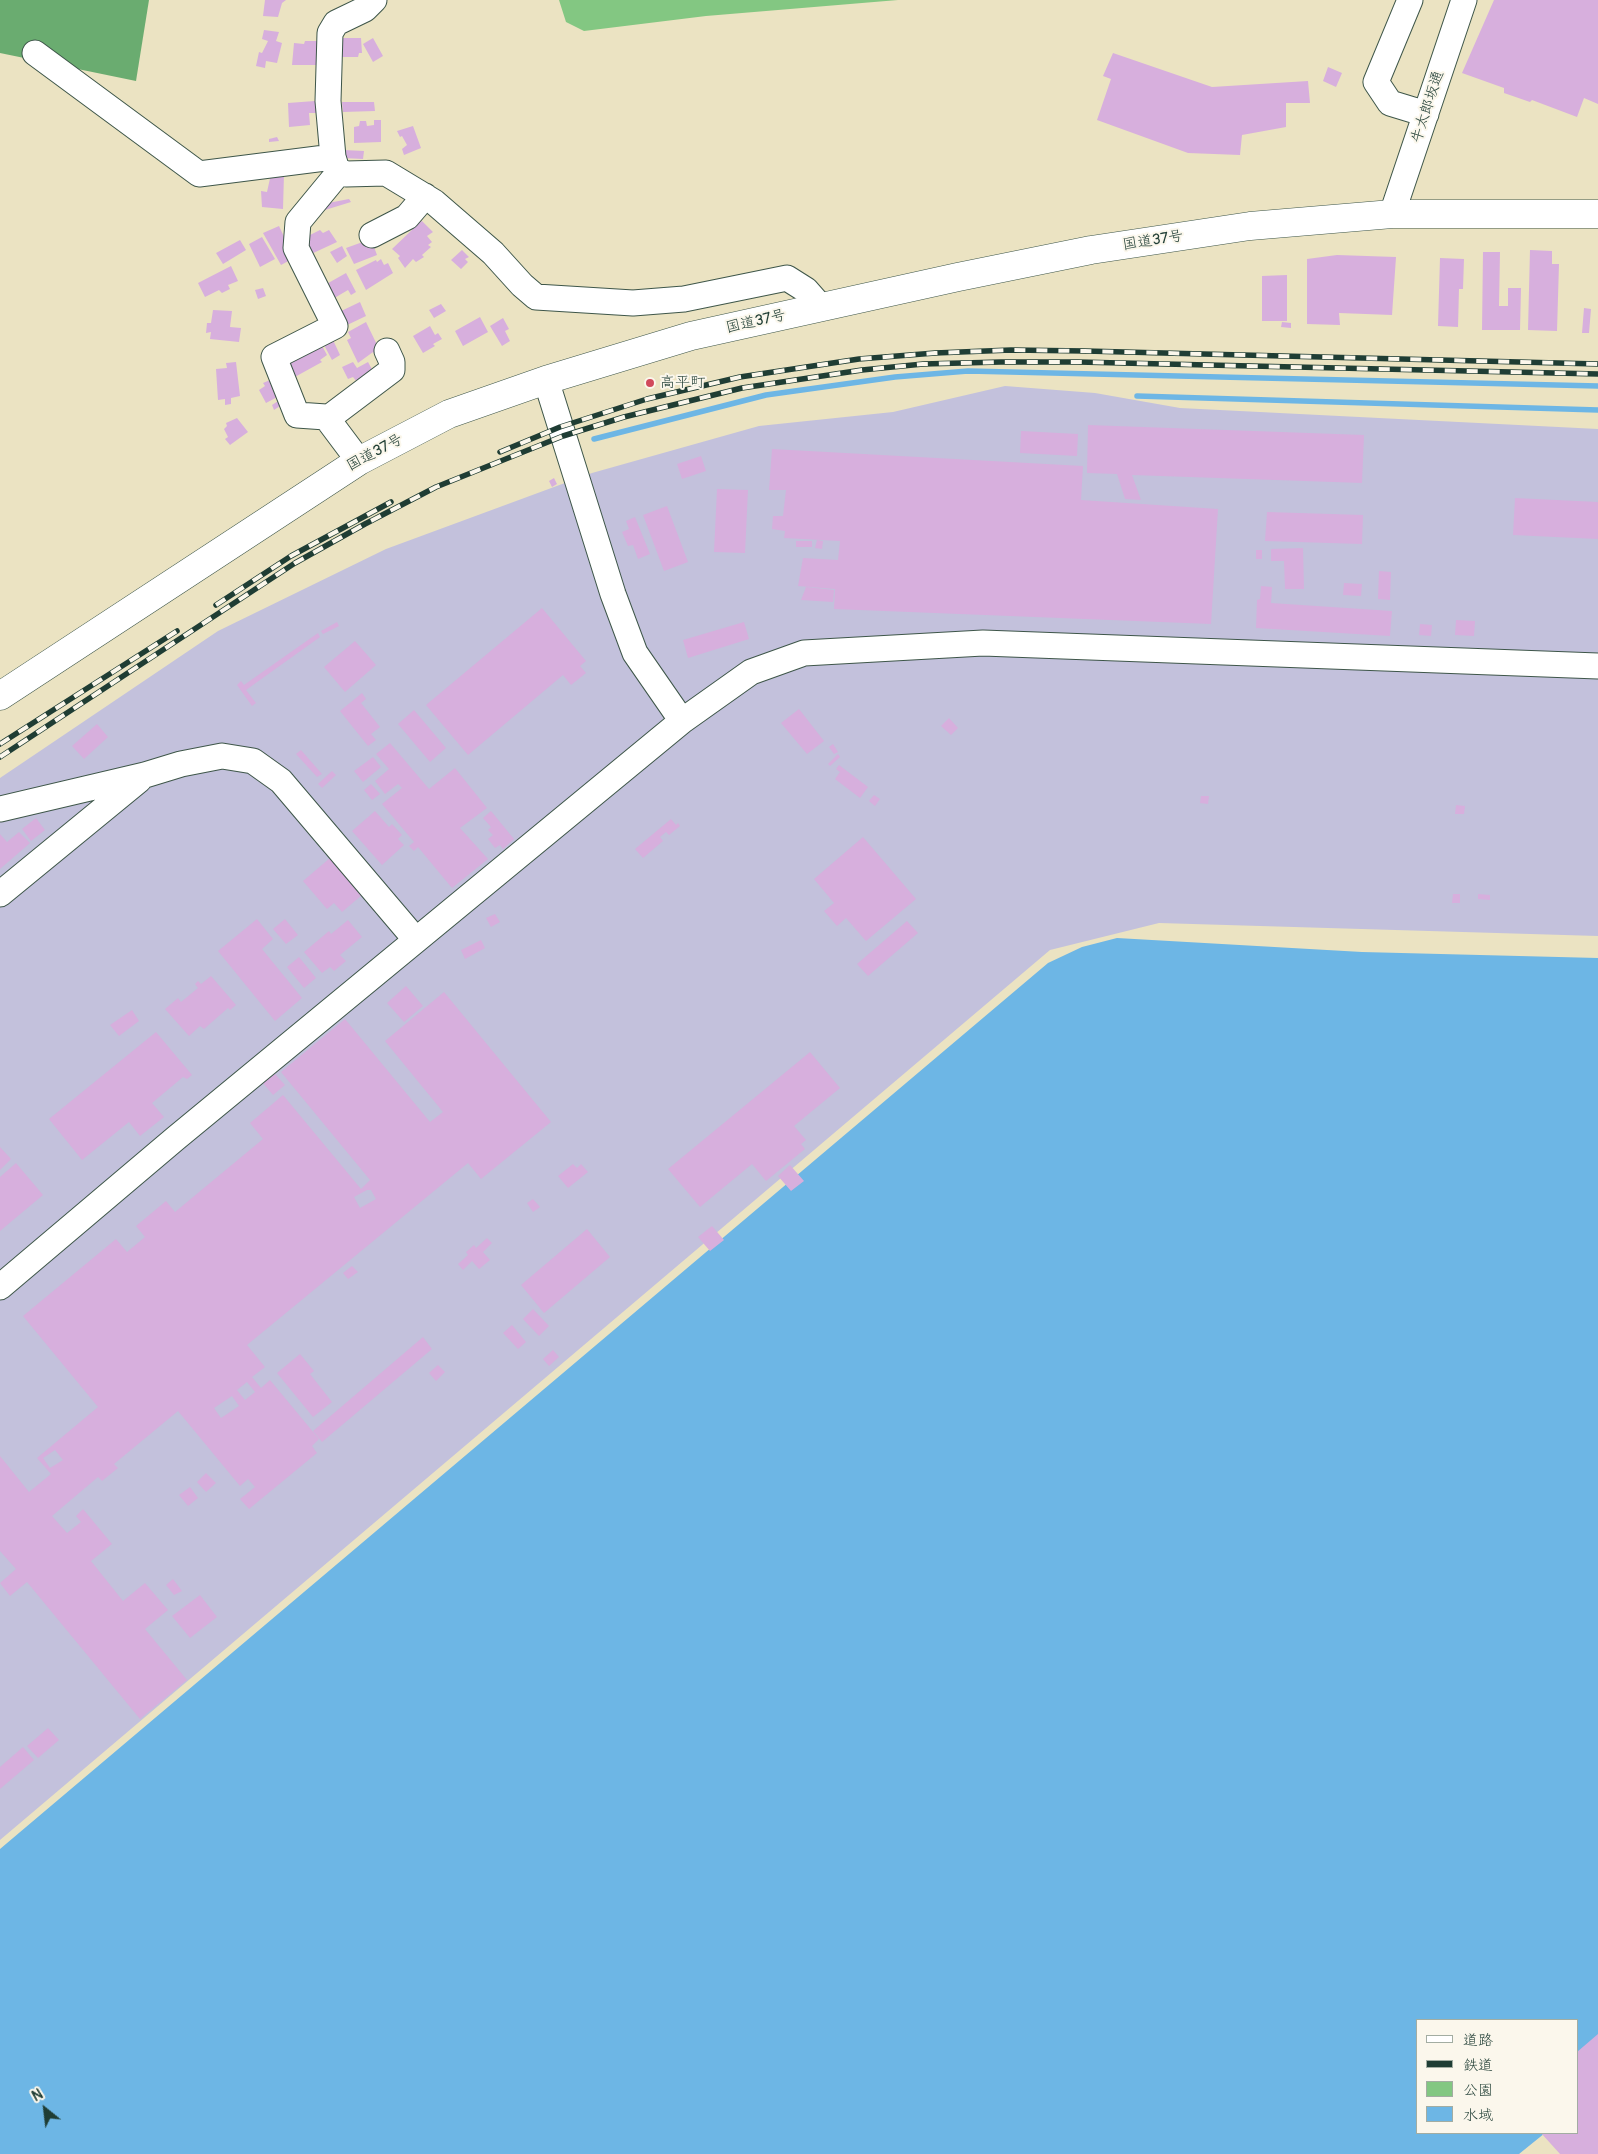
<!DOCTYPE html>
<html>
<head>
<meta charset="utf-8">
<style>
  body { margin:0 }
  #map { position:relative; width:1598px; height:2154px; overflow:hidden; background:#ebe3c2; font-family:Pangolin,"Klee One",sans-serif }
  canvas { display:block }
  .legend { position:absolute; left:1416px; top:2019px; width:162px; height:115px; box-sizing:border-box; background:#fbf7ec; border:1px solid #a3ada2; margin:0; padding:6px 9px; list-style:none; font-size:15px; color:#1f3d34 }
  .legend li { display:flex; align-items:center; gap:10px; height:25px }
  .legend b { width:25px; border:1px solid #a3ada2 }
  .north { position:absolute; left:20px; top:2084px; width:50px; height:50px; -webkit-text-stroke:4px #fbf7ec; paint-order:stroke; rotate:331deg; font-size:14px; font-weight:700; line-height:20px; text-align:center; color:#1f3d34 }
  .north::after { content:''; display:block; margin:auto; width:18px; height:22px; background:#1f3d34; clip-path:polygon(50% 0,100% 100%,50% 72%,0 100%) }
</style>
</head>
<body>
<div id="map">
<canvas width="1598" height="2154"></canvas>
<ul class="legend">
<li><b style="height:6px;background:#fff"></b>道路</li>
<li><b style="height:6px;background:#1f3d34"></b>鉄道</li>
<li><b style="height:14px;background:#83c782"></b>公園</li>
<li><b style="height:14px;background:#6db6e5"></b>水域</li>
</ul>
<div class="north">N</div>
</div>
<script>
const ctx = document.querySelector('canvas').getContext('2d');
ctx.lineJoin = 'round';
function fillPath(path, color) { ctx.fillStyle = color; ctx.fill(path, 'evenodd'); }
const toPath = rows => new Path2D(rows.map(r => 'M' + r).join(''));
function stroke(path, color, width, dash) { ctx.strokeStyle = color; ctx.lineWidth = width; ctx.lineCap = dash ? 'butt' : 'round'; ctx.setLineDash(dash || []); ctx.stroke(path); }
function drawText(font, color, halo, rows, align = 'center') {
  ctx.font = font + ' Pangolin,"Klee One",sans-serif'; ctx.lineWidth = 4; ctx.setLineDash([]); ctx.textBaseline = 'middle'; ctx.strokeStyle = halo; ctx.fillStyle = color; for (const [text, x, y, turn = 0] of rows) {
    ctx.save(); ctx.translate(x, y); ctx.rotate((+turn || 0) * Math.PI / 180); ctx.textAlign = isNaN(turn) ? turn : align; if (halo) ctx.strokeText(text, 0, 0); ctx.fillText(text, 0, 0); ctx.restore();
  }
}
const industrial = toPath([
  [1005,386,1095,393,1180,408,1598,429,1598,936,1159,923,1050,950,0,1840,0,778,218,631,386,549,592,473,759,426,893,412]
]);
const green = toPath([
  [559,0,898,0,706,16,584,31,566,22]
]);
const forest = toPath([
  [0,0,149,0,136,81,0,53]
]);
const water = toPath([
  [1117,938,1362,952,1598,958,1598,2088,1577,2106,1577,2020,1417,2020,1417,2133,1545,2133,1519,2154,0,2154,0,1849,1048,963,1082,947]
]);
const stream = toPath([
  [1137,396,1598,410],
  [594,439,766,395,895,377,968,371,1598,386]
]);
const building = toPath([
  [265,0,286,0,282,3,278,17,263,16],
  [1494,0,1598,0,1598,104,1584,98,1577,117,1532,100,1530,102,1504,93,1504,88,1462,73],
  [264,30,279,32,276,41,282,43,277,63,266,61,265,68,256,66,259,52,262,53,268,41,262,39],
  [340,38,361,38,362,53,359,53,358,57,341,57],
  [373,38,383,56,373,62,363,44],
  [305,41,317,41,317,65,292,65,294,43,304,44],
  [1113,53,1212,87,1308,81,1310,103,1286,103,1286,127,1242,135,1240,155,1188,153,1097,120,1111,79,1103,76],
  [1328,67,1342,73,1336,87,1323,81],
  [315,101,317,113,309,113,310,125,289,127,288,103],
  [342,102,374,102,375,111,343,112],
  [374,120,381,120,381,142,354,143,354,127,359,126,360,121,366,121,367,126,374,125],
  [413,126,421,148,404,155,402,149,407,145,402,136,400,137,397,131],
  [277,137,279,141,269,142,269,139],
  [344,150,364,151,363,159,343,158],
  [271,174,284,174,283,209,262,207,261,191,267,192],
  [349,199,351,202,325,210,323,204],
  [418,218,420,222,422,221,433,232,427,236,432,242,428,245,431,247,422,255,424,257,416,262,413,259,405,268,398,258,400,256,392,249,414,228,411,224],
  [279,226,294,258,281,265,263,233],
  [320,230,323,233,329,230,337,242,309,255,306,237],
  [262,237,275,259,260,267,249,244],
  [371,239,377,255,354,264,346,248],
  [240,240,246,250,223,264,216,253],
  [342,246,347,256,337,263,330,252],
  [462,250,469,257,465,259,468,262,461,269,451,260],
  [1530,250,1552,251,1552,264,1559,264,1557,331,1528,330],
  [1483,252,1500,252,1499,306,1508,306,1508,288,1521,288,1520,330,1482,330],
  [1337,255,1396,257,1392,315,1339,313,1340,325,1307,324,1307,259],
  [1440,258,1464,259,1463,289,1459,289,1458,327,1438,326],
  [381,259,384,265,388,263,393,273,366,290,356,270,376,260,377,262],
  [231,266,238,281,228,285,230,289,222,293,219,290,205,297,198,283],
  [346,273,356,292,351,295,348,290,331,300,323,286],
  [1287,275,1287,321,1262,321,1262,276],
  [263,288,266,296,258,299,255,290],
  [360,302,366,316,343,327,337,313],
  [441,304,446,311,434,318,429,310],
  [1584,308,1591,309,1589,333,1582,333],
  [213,310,232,311,230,327,241,328,239,342,210,339,211,332,206,333,207,323,211,323],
  [480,317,488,332,463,346,455,331],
  [503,318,509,329,505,331,510,341,502,346,490,326],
  [366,322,381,353,375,356,373,352,358,363,347,340,351,338,348,332],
  [1282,322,1291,323,1291,328,1281,327],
  [430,326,435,335,438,333,442,339,433,344,435,346,423,353,413,336],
  [333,340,340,355,332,360,324,345],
  [320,342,327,355,320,360,322,362,293,378,282,357],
  [236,362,240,396,231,398,231,404,225,405,225,399,218,400,216,369,227,368,226,363],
  [353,362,357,368,368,362,375,375,357,382,353,377,348,379,342,367],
  [270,380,283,394,266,403,259,390,265,386,263,383],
  [281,399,283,404,274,410,272,405],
  [237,418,248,432,230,445,225,439,228,437,224,429,227,426,226,423],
  [1088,425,1364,435,1362,483,1132,475,1141,500,1125,499,1117,474,1087,473],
  [1021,431,1078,434,1077,456,1020,453],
  [772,449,1083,466,1081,500,1218,509,1211,624,834,609,835,589,798,586,803,558,838,560,840,541,784,538,785,531,772,529,773,516,783,516,786,490,769,490],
  [701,456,706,471,682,479,677,464],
  [554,478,557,484,552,487,549,481],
  [717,489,748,490,745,553,714,552],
  [1515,498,1598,502,1598,539,1513,535],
  [667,506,688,562,664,571,643,515],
  [1267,512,1363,515,1362,544,1265,541],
  [635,517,650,554,638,559,633,545,628,546,622,532,629,529,626,521],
  [817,540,823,541,822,549,815,548],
  [796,541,812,541,812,547,796,547],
  [1303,548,1304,589,1285,589,1284,561,1271,561,1271,549],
  [1256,550,1262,550,1262,559,1256,559],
  [1379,571,1391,572,1390,600,1378,599],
  [1344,583,1362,584,1361,596,1343,595],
  [1261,586,1272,587,1271,603,1392,611,1390,636,1256,628,1257,600,1260,599],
  [806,587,834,590,833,602,801,600],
  [542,608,586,661,580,666,586,673,571,685,563,675,468,755,426,705],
  [1456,620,1475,621,1474,636,1455,635],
  [337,622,339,626,323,634,321,631],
  [744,622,749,639,688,658,683,640],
  [1420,624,1432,625,1431,636,1419,635],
  [318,633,320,637,246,690,256,703,252,706,237,685,241,681,244,685],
  [355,641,376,665,345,692,324,667],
  [362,693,366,699,361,703,380,727,371,734,376,740,368,746,340,711],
  [799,709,824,741,807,754,781,723],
  [414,710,446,748,430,762,398,724],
  [949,718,958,728,951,735,941,726],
  [97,724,108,737,84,759,72,746],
  [390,743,429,789,455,768,487,808,460,828,488,859,452,888,418,847,414,851,409,846,414,842,382,804,402,788,398,784,385,794,375,781,389,769,376,754],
  [833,744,838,752,834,754,829,747],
  [301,750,322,774,317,777,296,754],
  [838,754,840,757,830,766,828,764],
  [373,757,381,767,363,782,354,771],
  [839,765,868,787,860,798,835,779,840,772,836,769],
  [332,771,336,775,322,788,318,784],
  [371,784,380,794,372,800,364,790],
  [874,795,880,799,875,806,869,801],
  [1201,796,1209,796,1208,804,1200,803],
  [1456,805,1465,806,1464,814,1455,814],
  [375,811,389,827,392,824,402,835,398,839,404,845,382,865,352,831],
  [491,811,514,839,503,849,500,845,495,848,488,839,493,835,488,830,491,827,483,818],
  [36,818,45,830,31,841,22,829],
  [671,819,676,825,678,823,680,826,669,835,666,832,660,837,663,841,643,858,635,849],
  [19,832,30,843,0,869,0,834,7,842],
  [863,837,916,899,866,941,846,918,837,926,824,911,834,903,814,879],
  [330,858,362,895,342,912,334,903,327,909,303,881],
  [1453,894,1460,894,1460,903,1452,903],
  [1478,894,1490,895,1490,900,1478,899],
  [495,914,500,922,491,927,486,918],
  [257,919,273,939,262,949,302,998,275,1021,218,951],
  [285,919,298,935,286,944,273,929],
  [348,920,362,937,340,955,346,961,334,971,330,967,322,973,304,952,329,931,331,934],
  [907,921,918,933,868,976,857,964],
  [481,940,485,948,465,959,461,950],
  [299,957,316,978,304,988,287,967],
  [211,976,236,1005,230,1010,228,1008,204,1029,200,1026,189,1036,165,1009,178,998,181,1002,198,988,195,984,198,981,201,984],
  [406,986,423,1006,404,1022,387,1003],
  [444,992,551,1122,481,1179,468,1163,247,1345,265,1367,252,1377,261,1388,270,1380,319,1439,312,1446,317,1453,249,1509,240,1499,255,1487,248,1479,240,1486,178,1411,114,1464,118,1468,102,1481,98,1477,52,1516,67,1533,81,1522,76,1516,83,1509,112,1544,91,1561,123,1601,145,1583,168,1610,145,1629,187,1680,140,1719,27,1582,10,1596,0,1583,16,1569,0,1551,0,1456,29,1492,51,1474,37,1458,98,1407,23,1316,116,1239,127,1252,145,1237,136,1226,166,1201,175,1212,263,1139,250,1123,283,1095,361,1189,370,1180,281,1072,345,1019,430,1122,443,1112,385,1041],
  [367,1190,371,1190,376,1199,360,1208,354,1197],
  [247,1382,255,1392,245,1400,237,1390],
  [232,1396,239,1406,221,1418,214,1408],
  [55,1450,63,1460,50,1468,43,1458],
  [132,1010,139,1021,119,1036,110,1025],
  [156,1032,192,1075,187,1079,183,1077,152,1103,164,1117,140,1136,129,1122,82,1160,49,1119],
  [810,1052,840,1088,794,1126,806,1140,801,1144,805,1149,766,1181,752,1164,700,1207,668,1169],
  [275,1074,285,1085,273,1095,263,1083],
  [0,1147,11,1159,0,1170],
  [16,1163,43,1195,0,1231,0,1177],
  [573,1164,577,1168,581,1164,588,1172,568,1188,558,1176],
  [790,1165,804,1181,791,1191,778,1176],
  [533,1199,540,1207,533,1212,527,1203],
  [712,1226,724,1240,710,1251,698,1237],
  [587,1229,610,1257,544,1313,521,1285],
  [487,1238,492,1243,483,1252,490,1260,479,1269,472,1261,463,1270,458,1264,468,1255,466,1252,474,1245,476,1248],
  [352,1266,358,1272,348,1279,343,1273],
  [533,1309,549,1326,539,1336,523,1319],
  [512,1325,526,1342,518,1349,503,1333],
  [423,1337,432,1349,322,1442,313,1431],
  [553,1350,559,1357,549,1366,543,1359],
  [300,1354,314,1371,310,1374,332,1402,313,1417,277,1373],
  [438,1365,445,1372,436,1381,429,1373],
  [206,1473,216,1483,206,1492,197,1482],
  [190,1487,198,1498,188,1506,179,1495],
  [173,1579,182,1591,174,1595,166,1585],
  [200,1595,217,1617,190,1638,172,1616],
  [48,1728,59,1740,38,1758,27,1746],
  [23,1747,34,1760,0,1789,0,1767],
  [1598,2034,1598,2154,1560,2154,1541,2133,1577,2133,1577,2052]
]);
const minor = toPath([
  [374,0,365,9,336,23,330,33,328,101,333,157,337,170,346,174,386,173,434,202,493,253,522,285,536,297,633,303,684,299,787,278,806,290,821,307],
  [1410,0,1376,82,1390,103,1426,114],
  [35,53,199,174,333,157],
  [340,171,298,222,296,248,335,326,274,357,297,415,326,417,359,461],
  [1392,214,1464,0],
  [372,235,407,217,425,196],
  [546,380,613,594,635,653,682,721],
  [327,419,392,370,392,362,387,351],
  [0,809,145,775,181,764,222,756,253,761,281,781,416,940],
  [0,894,139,780],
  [0,1287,176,1138,682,721,751,672,804,653,983,643,1598,666]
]);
const highway = toPath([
  [0,696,359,461,449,414,546,380,691,336,958,277,1091,250,1250,226,1392,214,1598,214]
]);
const rail = toPath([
  [500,452,560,427,647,399,740,377,859,359,935,353,1011,350,1085,351,1598,364],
  [216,605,291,556,391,502],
  [0,744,177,631],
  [0,757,295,563,365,524,436,487,563,436,624,417,742,388,862,370,923,364,1001,362,1078,362,1598,374]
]);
const markers = [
  [650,383,5,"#d1495b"]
];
const streetNames = [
  ["牛太郎坂通",1428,107,-72],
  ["国道37号",1153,241,-9],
  ["国道37号",756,322,-13],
  ["国道37号",375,453,-28]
];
const poiNames = [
  ["高平町",660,383]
];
fillPath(industrial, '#c3c1dc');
fillPath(green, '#83c782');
fillPath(forest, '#6aac70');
fillPath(water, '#6db6e5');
stroke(stream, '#6db6e5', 5.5);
fillPath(building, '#d7afdd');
stroke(minor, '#3e5649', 27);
stroke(highway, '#3e5649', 29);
stroke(minor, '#fff', 25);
stroke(highway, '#fff', 28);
stroke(rail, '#1f3d34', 5.5);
stroke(rail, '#fbf7ec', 4, [11]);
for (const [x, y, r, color] of markers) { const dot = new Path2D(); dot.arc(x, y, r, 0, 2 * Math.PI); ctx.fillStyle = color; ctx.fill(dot); stroke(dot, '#fbf7ec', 2); }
drawText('15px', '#1f3d34', '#fbf7ec', streetNames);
drawText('15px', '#1f3d34', '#fbf7ec', poiNames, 'left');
</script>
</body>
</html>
